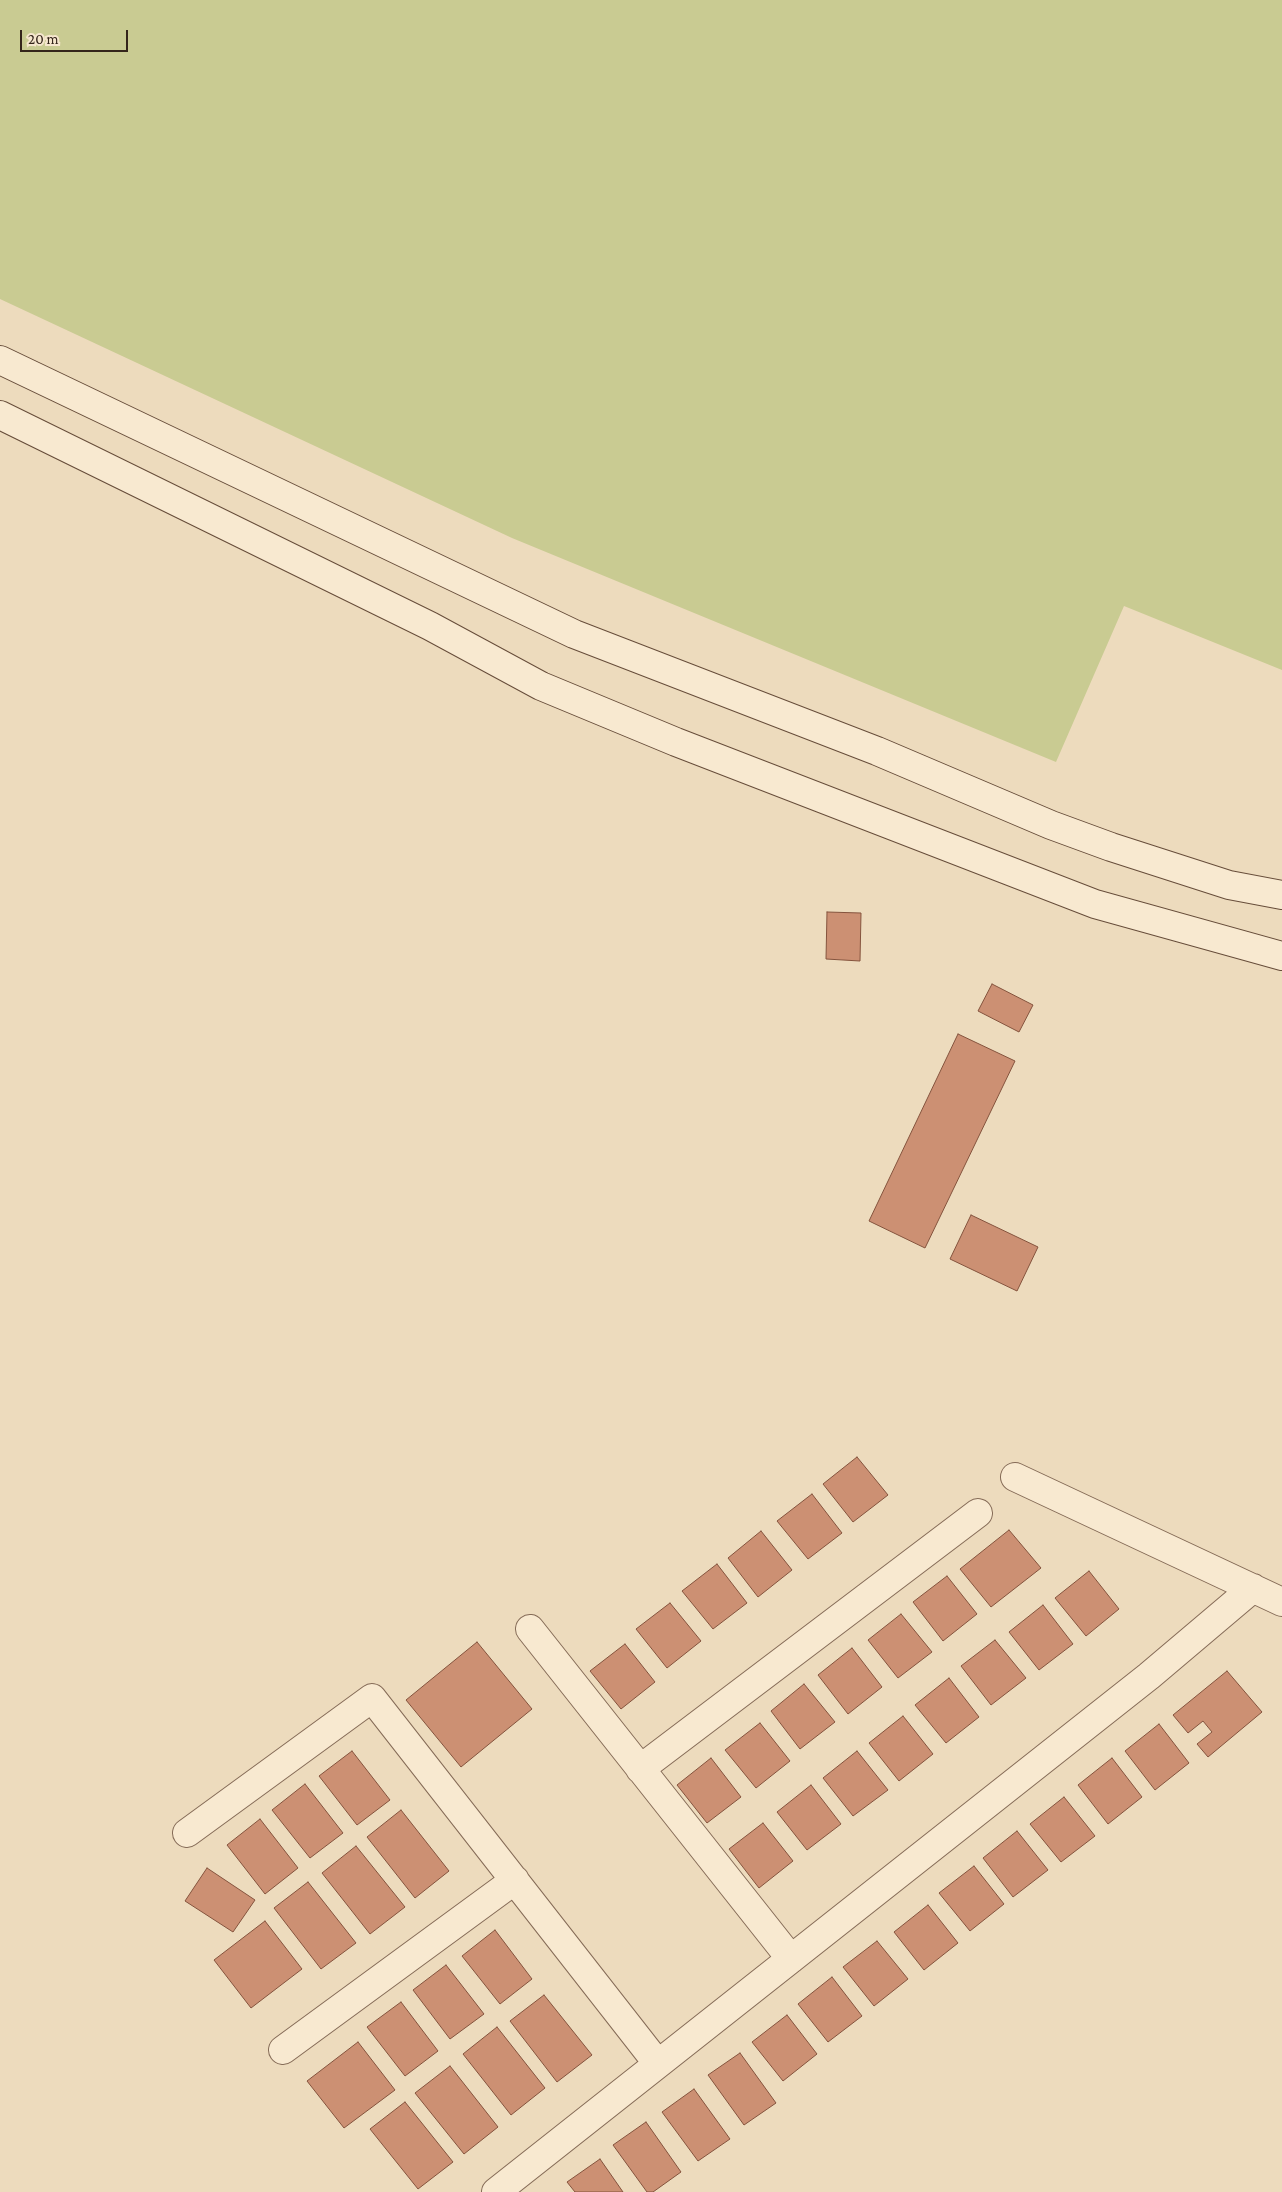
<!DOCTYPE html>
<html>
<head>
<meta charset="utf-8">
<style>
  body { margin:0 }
  #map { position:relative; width:1282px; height:2192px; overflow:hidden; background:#eddbbd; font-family:"Crimson Pro",serif }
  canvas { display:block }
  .scale { position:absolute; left:20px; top:30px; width:108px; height:22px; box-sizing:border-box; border:2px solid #34251b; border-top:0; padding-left:6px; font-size:15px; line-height:18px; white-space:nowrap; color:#34251b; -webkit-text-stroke:4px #f5e6cd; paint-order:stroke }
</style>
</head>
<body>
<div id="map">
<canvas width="1282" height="2192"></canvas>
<div class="scale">20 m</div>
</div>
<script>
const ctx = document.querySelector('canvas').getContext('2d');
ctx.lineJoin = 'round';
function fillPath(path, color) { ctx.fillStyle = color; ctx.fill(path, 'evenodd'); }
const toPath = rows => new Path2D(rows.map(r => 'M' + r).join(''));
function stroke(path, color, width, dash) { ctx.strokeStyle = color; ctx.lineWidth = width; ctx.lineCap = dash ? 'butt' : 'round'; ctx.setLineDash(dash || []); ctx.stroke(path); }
const green = toPath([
  [0,0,1282,0,1282,670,1124,606,1056,762,512,538,0,299]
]);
const building = toPath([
  [827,912,861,913,860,961,826,959,827,912],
  [992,984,1033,1005,1019,1032,978,1011,992,984],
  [958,1034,1015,1061,925,1248,869,1221,958,1034],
  [971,1215,1038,1247,1017,1291,950,1259,971,1215],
  [857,1457,888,1495,853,1522,823,1484,857,1457],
  [812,1494,842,1533,808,1559,777,1521,812,1494],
  [1009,1530,1041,1568,991,1607,960,1569,1009,1530],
  [761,1531,792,1570,758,1597,728,1558,761,1531],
  [717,1564,747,1603,713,1629,682,1591,717,1564],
  [1089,1571,1119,1609,1086,1636,1055,1598,1089,1571],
  [947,1576,977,1614,943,1641,913,1602,947,1576],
  [670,1603,701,1641,667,1668,636,1629,670,1603],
  [1043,1605,1073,1644,1039,1670,1009,1632,1043,1605],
  [901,1614,932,1652,898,1678,868,1640,901,1614],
  [995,1640,1026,1678,991,1705,961,1666,995,1640],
  [477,1642,532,1709,461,1767,406,1700,477,1642],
  [625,1644,655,1682,621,1709,590,1671,625,1644],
  [852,1648,882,1687,848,1714,818,1675,852,1648],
  [1227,1671,1262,1712,1208,1757,1197,1744,1212,1732,1203,1721,1188,1733,1173,1715,1227,1671],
  [949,1678,979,1717,946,1743,915,1705,949,1678],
  [804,1684,835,1722,800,1749,771,1711,804,1684],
  [903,1716,933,1754,899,1781,869,1743,903,1716],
  [760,1723,790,1761,756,1788,725,1750,760,1723],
  [1159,1724,1189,1763,1155,1790,1125,1751,1159,1724],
  [352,1751,390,1800,357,1825,319,1776,352,1751],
  [857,1751,888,1790,853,1816,823,1778,857,1751],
  [711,1758,741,1797,707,1823,677,1785,711,1758],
  [1112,1758,1142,1797,1108,1824,1078,1785,1112,1758],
  [305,1784,343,1833,310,1858,272,1810,305,1784],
  [811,1785,841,1824,807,1850,777,1812,811,1785],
  [1064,1797,1095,1836,1061,1862,1030,1824,1064,1797],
  [401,1810,449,1871,415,1898,367,1837,401,1810],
  [260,1819,298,1868,265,1894,227,1845,260,1819],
  [763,1823,793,1861,759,1888,729,1849,763,1823],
  [1017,1831,1048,1870,1013,1897,983,1858,1017,1831],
  [356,1846,405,1907,370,1934,322,1873,356,1846],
  [974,1866,1004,1904,970,1931,939,1893,974,1866],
  [207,1868,255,1900,233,1932,185,1901,207,1868],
  [308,1882,356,1943,321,1969,274,1908,308,1882],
  [928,1905,958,1943,924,1970,894,1932,928,1905],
  [265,1921,302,1969,251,2008,214,1960,265,1921],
  [495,1930,532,1979,500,2004,462,1956,495,1930],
  [877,1941,908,1979,874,2006,843,1967,877,1941],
  [446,1965,484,2014,450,2039,413,1990,446,1965],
  [832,1977,862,2016,828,2042,798,2004,832,1977],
  [544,1995,592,2055,557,2082,510,2021,544,1995],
  [401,2002,438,2051,405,2076,367,2027,401,2002],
  [787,2015,817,2054,783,2081,752,2042,787,2015],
  [497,2027,545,2088,511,2115,463,2054,497,2027],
  [358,2042,395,2090,344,2128,307,2081,358,2042],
  [740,2053,776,2103,744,2125,708,2075,740,2053],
  [450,2066,498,2127,464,2154,415,2093,450,2066],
  [694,2089,730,2139,698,2161,662,2112,694,2089],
  [405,2102,453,2162,418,2189,370,2129,405,2102],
  [646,2122,681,2172,653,2192,647,2192,613,2145,646,2122],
  [600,2159,623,2192,575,2192,567,2182,600,2159]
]);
const street = toPath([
  [1015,1477,1282,1602],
  [530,1629,791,1959],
  [640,1769,978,1513],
  [187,1833,372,1698,658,2064],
  [283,2050,515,1880],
  [496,2192,1149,1676,1253,1588]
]);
const secondary = toPath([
  [0,360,574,634,877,751,1051,825,1111,847,1229,885,1282,895],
  [0,415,430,626,541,686,676,742,1095,904,1282,956]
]);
fillPath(green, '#c9cb92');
fillPath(building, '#cc9073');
stroke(building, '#84533d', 1);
stroke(street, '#856b57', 30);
stroke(secondary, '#674d3a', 30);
stroke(street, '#f8e9d0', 28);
stroke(secondary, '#f8e9d0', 28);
</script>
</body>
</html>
